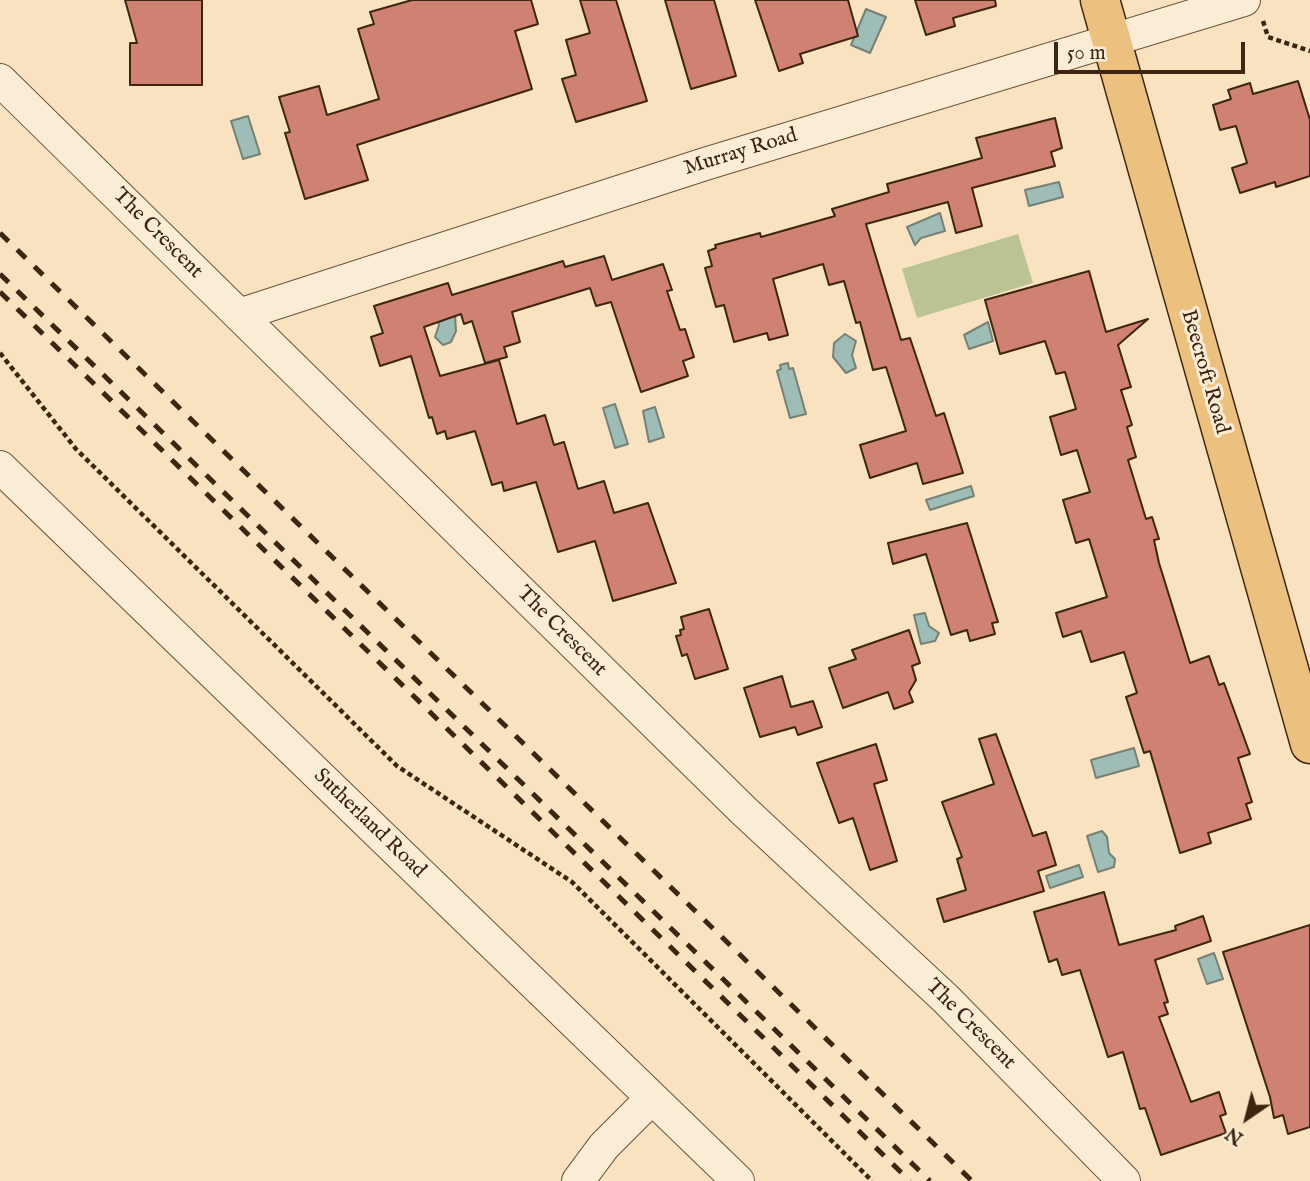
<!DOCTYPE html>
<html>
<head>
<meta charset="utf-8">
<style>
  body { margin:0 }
  #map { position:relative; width:1310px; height:1181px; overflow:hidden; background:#f8e2bf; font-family:"IM FELL English",serif }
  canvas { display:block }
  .north { position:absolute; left:1212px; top:1083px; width:70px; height:70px; -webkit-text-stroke:5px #faecd5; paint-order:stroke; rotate:215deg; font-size:19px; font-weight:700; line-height:28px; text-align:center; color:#3d2511 }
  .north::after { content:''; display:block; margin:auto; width:24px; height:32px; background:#3d2511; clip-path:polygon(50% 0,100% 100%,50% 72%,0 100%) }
  .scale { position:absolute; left:1054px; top:42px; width:191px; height:32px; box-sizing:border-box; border:4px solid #3d2511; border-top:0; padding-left:9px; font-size:21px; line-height:24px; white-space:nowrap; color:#3d2511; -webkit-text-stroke:5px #faecd5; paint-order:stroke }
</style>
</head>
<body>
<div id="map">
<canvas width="1310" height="1181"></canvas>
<div class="north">N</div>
<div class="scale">50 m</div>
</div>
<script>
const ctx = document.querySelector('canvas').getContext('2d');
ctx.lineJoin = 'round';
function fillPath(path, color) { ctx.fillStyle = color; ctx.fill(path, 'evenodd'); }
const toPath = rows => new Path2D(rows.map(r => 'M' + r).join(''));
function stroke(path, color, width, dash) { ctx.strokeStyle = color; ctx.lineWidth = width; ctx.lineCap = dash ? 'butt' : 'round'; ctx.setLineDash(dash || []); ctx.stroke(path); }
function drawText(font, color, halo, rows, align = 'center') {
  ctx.font = font + ' "IM FELL English",serif'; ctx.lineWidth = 6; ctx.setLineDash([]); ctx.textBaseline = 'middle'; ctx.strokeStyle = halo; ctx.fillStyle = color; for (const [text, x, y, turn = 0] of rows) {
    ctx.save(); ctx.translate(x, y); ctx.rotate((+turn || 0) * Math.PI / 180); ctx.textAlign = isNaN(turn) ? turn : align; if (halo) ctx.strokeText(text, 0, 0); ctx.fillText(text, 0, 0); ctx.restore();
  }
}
const green = toPath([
  [1018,234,1033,283,917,318,902,269]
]);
const water = toPath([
  [866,9,886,17,870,53,851,45,866,9],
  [248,116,260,154,243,159,231,121,248,116],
  [1059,182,1063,197,1029,206,1025,190,1059,182],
  [940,213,945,231,921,238,915,245,907,227,940,213],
  [455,314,456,331,451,342,443,345,435,337,439,325,437,315,455,314],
  [988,322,993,341,969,349,964,335,988,322],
  [845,334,856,341,852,355,856,368,846,373,833,357,834,343,845,334],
  [788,363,789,369,793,368,806,414,790,418,777,371,781,369,780,365,788,363],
  [615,404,628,444,615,448,603,408,615,404],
  [655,407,664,437,649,442,643,411,655,407],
  [971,486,974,496,930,510,926,500,971,486],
  [925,613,929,626,939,633,935,641,921,644,914,615,925,613],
  [1134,748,1139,766,1096,778,1091,760,1134,748],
  [1102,831,1107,837,1109,853,1115,859,1114,867,1098,872,1087,836,1102,831],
  [1079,865,1083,877,1050,888,1046,876,1079,865],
  [1214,953,1223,979,1207,984,1198,959,1214,953]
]);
const building = toPath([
  [125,0,202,0,202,85,130,85,130,43,137,43,125,0],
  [412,0,531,0,538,24,515,31,532,89,357,145,368,180,305,199,285,133,290,132,279,97,319,86,327,115,379,99,358,29,374,24,370,12,412,0],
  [580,0,616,0,647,101,576,122,562,79,576,75,566,40,590,33,580,0],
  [665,0,714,0,736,76,691,89,665,0],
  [755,0,848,0,858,36,800,54,803,63,779,71,755,0],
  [915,0,995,0,996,6,953,18,955,26,926,35,915,0],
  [1298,81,1310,120,1310,176,1276,187,1275,182,1240,193,1232,168,1247,163,1236,126,1220,130,1213,105,1231,99,1228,90,1250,83,1253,94,1298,81],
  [1055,118,1062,148,1051,152,1055,166,972,188,982,226,956,233,948,202,866,224,901,340,910,338,936,416,944,413,963,473,923,484,917,463,870,478,860,445,906,431,886,367,873,370,860,322,856,323,844,281,829,285,823,264,773,279,788,335,769,340,767,333,734,342,724,305,716,307,705,268,712,266,708,251,716,248,715,245,760,233,761,237,835,216,832,209,889,192,887,184,982,158,976,138,1055,118],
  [604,256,612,280,663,264,672,290,667,291,680,330,685,329,694,357,683,361,688,376,641,392,611,302,596,306,590,288,512,312,520,342,504,347,507,357,485,363,472,321,464,324,461,314,424,327,440,376,499,360,517,424,545,415,554,445,564,442,578,489,604,481,614,513,648,503,676,583,613,601,595,541,558,552,536,482,504,491,502,482,492,485,475,431,447,439,445,431,437,434,432,417,429,418,411,356,380,366,371,337,383,333,374,306,448,283,452,295,563,261,565,267,604,256],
  [1089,271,1106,332,1148,319,1118,345,1131,387,1121,390,1132,425,1127,427,1136,457,1128,460,1146,519,1152,517,1159,539,1154,540,1159,563,1190,663,1209,656,1219,685,1224,683,1250,754,1238,758,1252,802,1246,804,1251,819,1208,833,1211,843,1180,853,1150,751,1144,753,1126,697,1137,693,1124,652,1091,662,1081,631,1063,637,1056,613,1107,597,1089,539,1076,543,1063,500,1090,492,1077,450,1061,455,1050,417,1076,409,1065,372,1056,374,1045,341,1000,354,985,300,1089,271],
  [967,523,998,622,992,623,995,634,970,641,967,630,951,635,926,554,893,564,888,543,967,523],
  [709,609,728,669,695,679,687,654,682,656,676,636,681,635,680,630,684,629,681,617,709,609],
  [909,630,920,663,912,666,916,680,909,692,913,702,894,709,888,692,843,708,829,668,856,659,852,650,909,630],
  [782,676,791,707,813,701,822,727,798,735,795,727,760,737,744,688,782,676],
  [996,734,1033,836,1046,832,1056,865,1038,871,1044,891,944,922,937,899,966,890,957,859,962,857,942,802,994,784,979,739,996,734],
  [876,744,887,780,874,784,897,861,870,870,853,818,839,823,817,763,876,744],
  [1104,892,1119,945,1176,930,1175,926,1203,916,1211,941,1155,960,1168,1002,1164,1003,1168,1014,1159,1017,1191,1102,1219,1092,1226,1114,1220,1116,1226,1133,1161,1155,1145,1108,1140,1109,1123,1052,1108,1057,1080,970,1062,975,1057,959,1049,962,1034,912,1104,892],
  [1310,925,1310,1127,1288,1134,1283,1115,1274,1118,1270,1097,1223,952,1310,925]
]);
const path = toPath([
  [1263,21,1268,37,1310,51],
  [0,353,76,449,397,766,572,882,872,1181]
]);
const street = toPath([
  [0,80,744,811,946,999,1124,1181],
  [239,315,705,164,1244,0],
  [0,467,738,1181],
  [578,1181,604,1146,652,1098]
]);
const primary = toPath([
  [1100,0,1310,744]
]);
const rail = toPath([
  [0,233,972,1181],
  [0,274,930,1181],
  [0,292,910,1181]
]);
const streetNames = [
  ["Murray Road",741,153,-17],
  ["The Crescent",157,234,45],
  ["Beecroft Road",1204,372,74],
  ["The Crescent",561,632,45],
  ["Sutherland Road",369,824,44],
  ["The Crescent",970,1025,45]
];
fillPath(green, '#bcc393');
fillPath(water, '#9ebdb7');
stroke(water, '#778075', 2);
fillPath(building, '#cf8272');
stroke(building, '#3d2511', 2);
stroke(street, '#6c543c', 34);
stroke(primary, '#3d2511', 41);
stroke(path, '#3d2511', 4.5, [5, 3.5]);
stroke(street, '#faecd5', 32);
stroke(primary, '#ecc180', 38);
stroke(rail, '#3d2511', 5, [12, 12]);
drawText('21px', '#3d2511', '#faecd5', streetNames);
</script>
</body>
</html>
